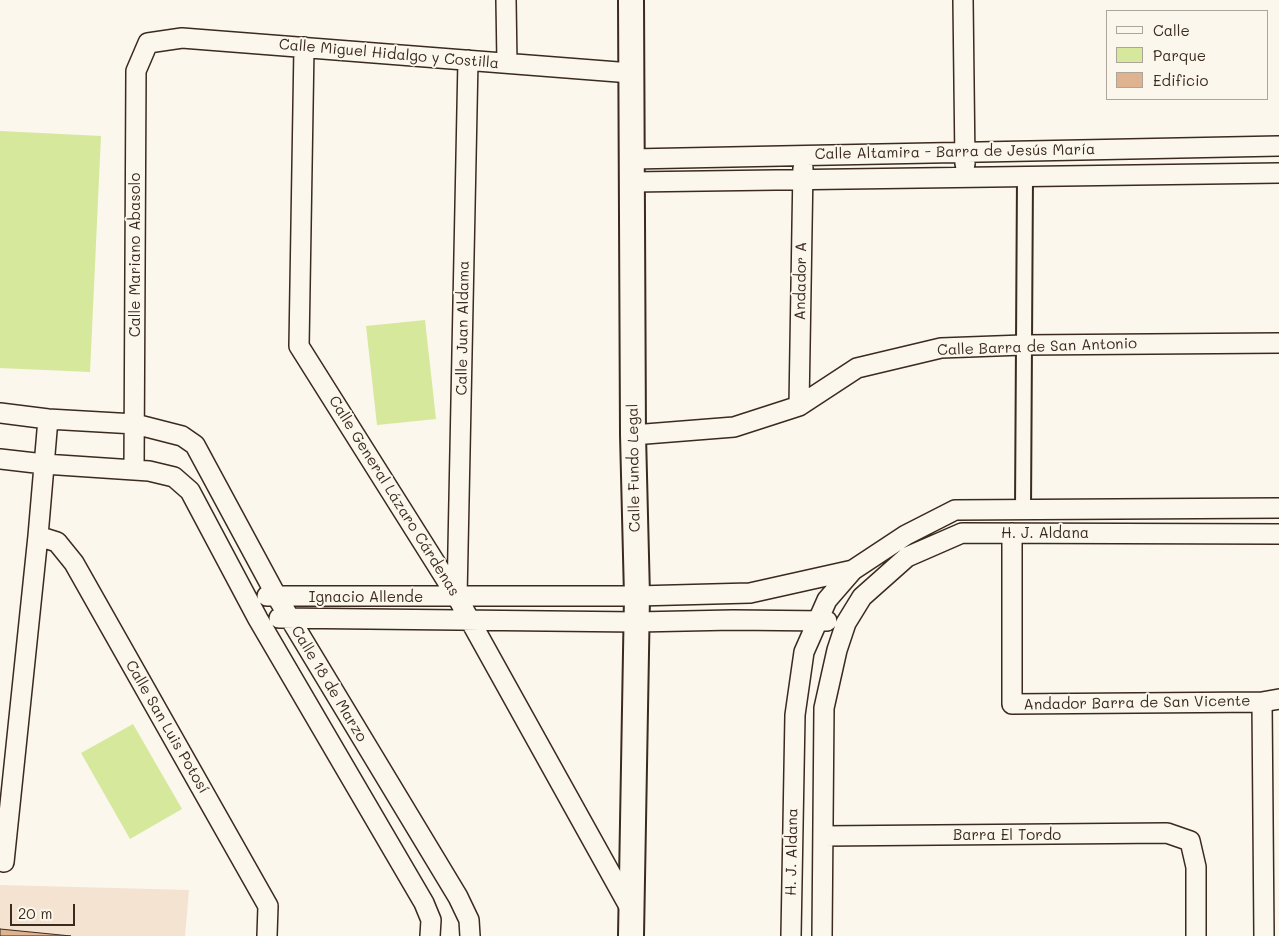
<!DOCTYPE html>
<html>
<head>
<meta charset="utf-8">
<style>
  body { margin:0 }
  #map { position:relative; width:1279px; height:936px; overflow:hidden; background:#fbf7ec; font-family:Mali,sans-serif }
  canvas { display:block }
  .legend { position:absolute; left:1106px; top:10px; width:162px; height:90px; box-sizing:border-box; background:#fbf7ec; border:1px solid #aea59a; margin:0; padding:6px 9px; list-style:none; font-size:15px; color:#3b2a1e }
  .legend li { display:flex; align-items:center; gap:10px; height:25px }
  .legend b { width:25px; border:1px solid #aea59a }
  .scale { position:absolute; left:10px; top:904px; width:65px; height:22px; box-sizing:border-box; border:2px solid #3b2a1e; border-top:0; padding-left:6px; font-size:15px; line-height:18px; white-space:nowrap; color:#3b2a1e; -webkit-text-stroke:4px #fbf7ec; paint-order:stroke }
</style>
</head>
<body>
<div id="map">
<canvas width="1279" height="936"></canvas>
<ul class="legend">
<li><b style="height:6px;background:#fbf7ec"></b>Calle</li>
<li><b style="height:14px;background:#d5e89c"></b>Parque</li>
<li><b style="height:14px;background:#dfb390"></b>Edificio</li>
</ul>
<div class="scale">20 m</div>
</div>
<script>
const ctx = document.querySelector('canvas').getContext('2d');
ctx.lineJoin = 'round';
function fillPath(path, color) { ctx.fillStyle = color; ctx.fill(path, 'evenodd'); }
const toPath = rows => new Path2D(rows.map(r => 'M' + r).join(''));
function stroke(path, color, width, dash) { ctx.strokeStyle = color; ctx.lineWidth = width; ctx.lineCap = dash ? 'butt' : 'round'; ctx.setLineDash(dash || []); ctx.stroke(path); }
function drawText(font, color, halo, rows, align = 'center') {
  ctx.font = font + ' Mali,sans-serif'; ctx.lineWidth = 4; ctx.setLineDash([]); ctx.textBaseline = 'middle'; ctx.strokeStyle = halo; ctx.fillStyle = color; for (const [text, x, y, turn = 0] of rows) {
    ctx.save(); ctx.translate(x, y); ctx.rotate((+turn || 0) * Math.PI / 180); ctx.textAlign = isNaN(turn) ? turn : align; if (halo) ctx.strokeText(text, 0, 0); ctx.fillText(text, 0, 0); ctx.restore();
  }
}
const built = toPath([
  [0,885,189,890,185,936,0,936]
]);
const green = toPath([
  [0,131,101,136,90,372,0,368],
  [425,320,436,419,377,425,366,326],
  [133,724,182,809,130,839,81,753]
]);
const building = toPath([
  [0,929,71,936,0,936,0,929]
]);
const pedestrian = toPath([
  [1023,509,1025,177]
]);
const minor = toPath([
  [506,0,507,63],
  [963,0,965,164],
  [304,47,299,346,457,597,631,910],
  [632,159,1279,146],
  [632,182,1279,173],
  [799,406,803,168],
  [0,413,48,419,135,424,182,436,195,445,277,597,458,897,469,920,470,936],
  [633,435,734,427,799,406,857,368,941,348,1023,345,1279,343],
  [0,459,44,464,149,471,174,477,190,491,258,619,424,903,431,920,430,936],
  [134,469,136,71,148,43,182,38,631,73],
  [1012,533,1012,704,1262,702,1279,699],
  [38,536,57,542,74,563,268,906,267,936],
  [267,596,637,596,750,593,853,570],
  [457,597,468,60],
  [279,618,637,622,733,620,827,621],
  [1262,702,1264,936],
  [824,836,1167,833,1190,841,1196,867,1196,936],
  [4,862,38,536,48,419],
  [791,936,795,715,804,652,827,600,853,570,906,535,955,510,1279,508],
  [822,936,824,708,837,650,846,623,862,597,907,557,962,533,1279,534]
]);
const tertiary = toPath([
  [631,0,633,435,637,596,631,936]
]);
const streetNames = [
  ["Calle Miguel Hidalgo y Costilla",389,54,5],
  ["Calle Altamira - Barra de Jesús María",955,152,-1],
  ["Calle Mariano Abasolo",135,255,-90],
  ["Andador A",801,281,-89],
  ["Calle Juan Aldama",463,328,-89],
  ["Calle Barra de San Antonio",1037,347,-2],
  ["Calle Fundo Legal",634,468,-91],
  ["Calle General Lázaro Cárdenas",394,496,58],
  ["H. J. Aldana",1045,533],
  ["Ignacio Allende",366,597],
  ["Calle 18 de Marzo",329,684,59],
  ["Andador Barra de San Vicente",1137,703,-1],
  ["Calle San Luis Potosí",167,727,60],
  ["Barra El Tordo",1007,835],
  ["H. J. Aldana",792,852,-89]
];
fillPath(built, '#f3e3d0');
fillPath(green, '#d5e89c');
fillPath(building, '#dfb390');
stroke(building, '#3b2a1e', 1);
stroke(pedestrian, '#3b2a1e', 18);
stroke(minor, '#3b2a1e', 22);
stroke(tertiary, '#3b2a1e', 28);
stroke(pedestrian, '#fbf7ec', 14);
stroke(minor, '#fbf7ec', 19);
stroke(tertiary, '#fbf7ec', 24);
drawText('15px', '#3b2a1e', '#fbf7ec', streetNames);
</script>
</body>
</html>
